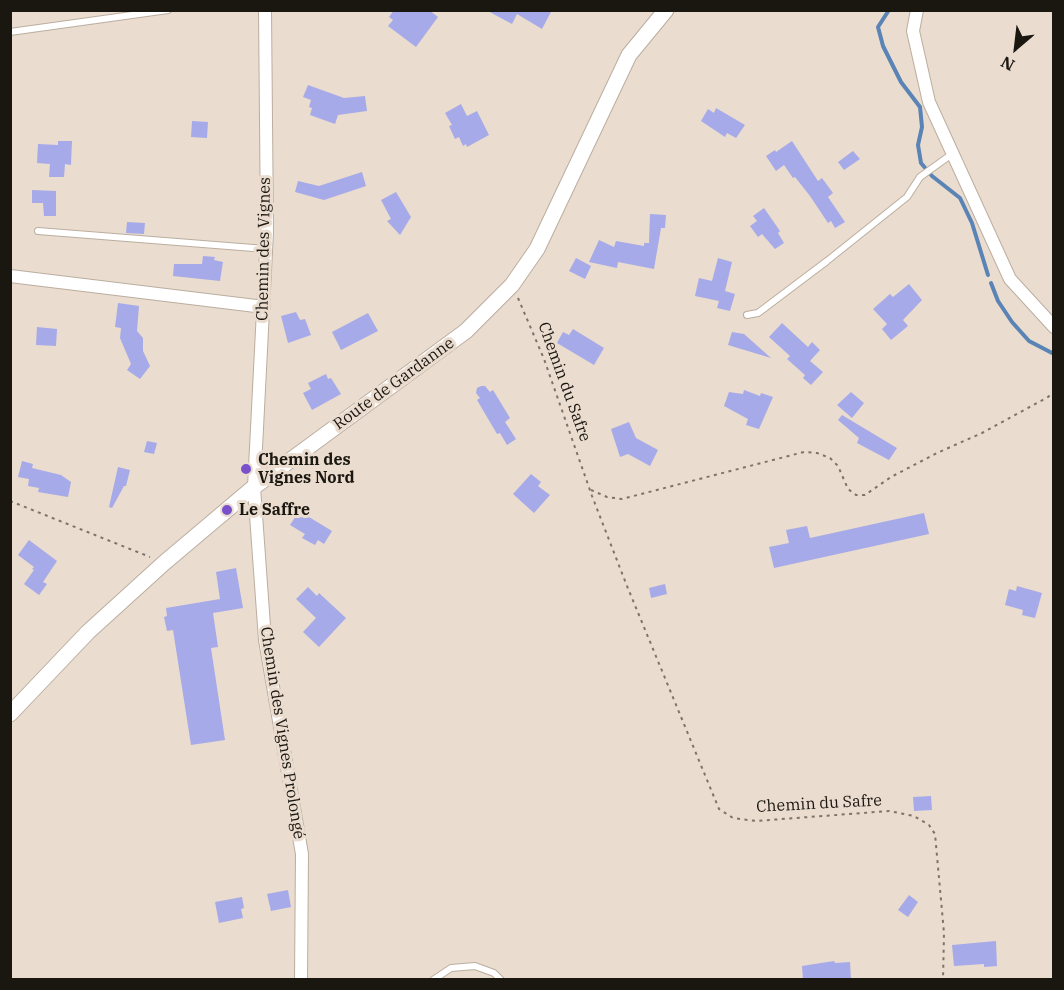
<!DOCTYPE html>
<html>
<head>
<meta charset="utf-8">
<style>
  body { margin:0 }
  #map { position:relative; width:1064px; height:990px; overflow:hidden; background:#eadcce; font-family:"IBM Plex Serif",serif }
  canvas { display:block }
  .frame { position:absolute; inset:0; border:12px solid #1a1610; pointer-events:none }
  .north { position:absolute; left:986px; top:18px; width:60px; height:60px; -webkit-text-stroke:4px #eadcce; paint-order:stroke; rotate:208deg; font-size:16px; font-weight:700; line-height:24px; text-align:center; color:#1a1610 }
  .north::after { content:''; display:block; margin:auto; width:21px; height:27px; background:#1a1610; clip-path:polygon(50% 0,100% 100%,50% 72%,0 100%) }
</style>
</head>
<body>
<div id="map">
<canvas width="1064" height="990"></canvas>
<div class="frame"></div>
<div class="north">N</div>
</div>
<script>
const ctx = document.querySelector('canvas').getContext('2d');
ctx.lineJoin = 'round';
const toPath = rows => new Path2D(rows.map(r => 'M' + r).join(''));
function stroke(path, color, width, dash) { ctx.strokeStyle = color; ctx.lineWidth = width; ctx.lineCap = dash ? 'butt' : 'round'; ctx.setLineDash(dash || []); ctx.stroke(path); }
function fillPath(path, color) { ctx.fillStyle = color; ctx.fill(path, 'evenodd'); }
function drawText(font, color, halo, rows, align = 'center') {
  ctx.font = font + ' "IBM Plex Serif",serif'; ctx.lineWidth = 6; ctx.setLineDash([]); ctx.textBaseline = 'middle'; ctx.strokeStyle = halo; ctx.fillStyle = color; for (const [text, x, y, turn = 0] of rows) {
    ctx.save(); ctx.translate(x, y); ctx.rotate((+turn || 0) * Math.PI / 180); ctx.textAlign = isNaN(turn) ? turn : align; if (halo) ctx.strokeText(text, 0, 0); ctx.fillText(text, 0, 0); ctx.restore();
  }
}
const stream = toPath([
  [889,10,878,27,883,46,901,82,920,107,922,127,918,145,921,163,932,176,960,198,972,223,988,275],
  [991,283,998,301,1012,322,1029,341,1054,354]
]);
const building = toPath([
  [394,10,429,10,438,17,416,47,388,26,393,20,389,17],
  [486,10,552,10,542,29,517,14,512,24],
  [308,85,344,98,365,96,367,111,338,115,335,124,310,115,312,108,309,107,311,100,303,97],
  [461,104,467,116,477,111,489,135,467,147,466,144,463,146,459,137,455,139,449,126,452,125,445,113],
  [716,108,745,125,736,138,727,133,725,137,701,121,708,109,714,113],
  [192,121,208,122,207,138,191,137],
  [58,141,72,141,71,165,65,164,64,177,49,177,50,164,37,163,38,144,58,145],
  [792,141,818,181,822,178,833,193,828,197,845,222,835,228,831,221,828,223,810,196,795,177,793,178,784,165,776,171,766,156,775,150,776,152],
  [853,151,860,159,844,170,838,162],
  [362,172,366,186,324,200,295,192,298,181,319,186],
  [32,190,56,191,56,216,44,216,43,203,32,203],
  [396,192,411,217,400,235,387,221,391,219,381,200],
  [764,208,780,231,778,233,784,243,775,249,762,234,758,237,750,226,757,221,753,216],
  [650,214,666,215,665,228,661,228,654,269,618,262,617,268,589,262,599,240,614,247,616,241,644,246,644,243,649,243],
  [127,222,145,223,144,234,126,233],
  [203,256,215,257,214,260,223,262,220,281,173,276,174,264,202,264],
  [576,258,591,266,585,279,569,271],
  [718,258,732,262,725,291,735,294,730,311,717,308,719,301,695,296,699,278,712,281],
  [909,284,922,300,903,320,908,326,891,340,882,329,887,324,873,309,890,294,893,297],
  [118,303,139,306,137,331,143,338,143,351,150,366,140,379,127,370,131,364,120,338,121,328,115,327],
  [296,312,300,320,305,319,311,335,288,343,281,316],
  [368,313,378,331,341,350,332,332],
  [782,323,808,347,812,342,820,350,810,361,823,372,811,385,803,378,805,375,787,359,790,356,769,337],
  [37,327,57,329,56,346,36,345],
  [573,329,604,348,594,365,557,343,563,332,569,335],
  [732,332,744,334,771,358,728,345],
  [326,374,328,379,331,378,341,394,312,410,303,393,311,389,308,383],
  [481,386,485,386,490,392,493,390,510,418,505,422,516,439,507,445,500,433,497,434,477,400,480,398,476,393,477,388],
  [744,390,760,396,761,393,773,397,759,429,746,425,748,419,724,406,729,392,743,394],
  [851,392,864,403,852,418,837,405],
  [842,415,897,448,889,460,857,443,859,438,838,420],
  [629,422,636,438,658,450,650,466,628,454,620,457,611,429],
  [147,441,157,443,154,454,144,452],
  [22,461,33,464,32,468,61,475,71,482,68,497,38,492,39,488,28,486,29,479,18,477],
  [118,467,130,470,126,486,124,486,112,508,109,507],
  [531,474,541,482,538,486,550,495,534,513,513,494],
  [299,511,332,531,324,544,318,540,315,545,302,538,305,534,290,525],
  [924,513,929,534,774,568,769,547,789,543,786,530,807,526,810,538],
  [29,540,57,561,43,582,47,584,39,595,24,584,34,570,32,569,34,567,18,555],
  [236,568,243,608,213,613,218,647,211,648,225,740,191,745,173,630,167,631,164,617,167,616,166,608,220,599,216,572],
  [665,584,667,594,651,598,649,588],
  [1017,586,1042,593,1035,618,1022,615,1023,610,1005,605,1009,589,1016,591],
  [308,587,317,596,319,593,346,618,319,647,303,632,316,618,296,599],
  [931,796,932,810,914,811,913,797],
  [288,890,291,907,271,911,267,894],
  [909,895,918,902,908,917,898,910],
  [242,897,244,908,241,909,243,918,219,923,215,902],
  [996,941,997,966,984,967,984,964,954,966,952,945],
  [834,961,835,963,850,962,851,980,803,980,802,966]
]);
const path = toPath([
  [518,298,544,359,592,496,627,586,719,809,733,818,756,821,889,811,914,816,929,825,935,834,944,933,943,980],
  [591,490,607,497,622,499,804,452,817,453,830,458,838,466,848,489,856,495,865,495,891,477,937,453,982,433,1048,397,1054,392],
  [10,501,150,557]
]);
const service = toPath([
  [10,32,168,10],
  [38,231,266,249],
  [747,315,758,313,827,261,907,197,920,177,952,154],
  [433,980,451,968,475,966,494,973,501,980]
]);
const minor = toPath([
  [265,10,267,232,254,487,265,640,302,854,301,980],
  [917,10,913,31,929,102,1010,279,1054,327],
  [10,276,264,307]
]);
const tertiary = toPath([
  [10,714,88,632,164,563,254,487,466,331,512,285,537,249,629,55,666,10]
]);
const markers = [
  [246,469,6,"#7951ca"],
  [227,510,6,"#7951ca"]
];
const streetNames = [
  ["Chemin des Vignes",264,249,-89],
  ["Chemin du Safre",564,382,70],
  ["Route de Gardanne",394,384,-36],
  ["Chemin des Vignes Prolongé",282,733,81],
  ["Chemin du Safre",819,804,-3]
];
const poiNames = [
  ["Chemin des",258,460],
  ["Vignes Nord",258,478],
  ["Le Saffre",239,510]
];
stroke(stream, '#5a84b5', 4);
fillPath(building, '#a6aae8');
stroke(service, '#bbaea0', 8);
stroke(minor, '#bbaea0', 14);
stroke(tertiary, '#bbaea0', 17);
stroke(path, '#7c7369', 2, [3, 4.5]);
stroke(service, '#fff', 6);
stroke(minor, '#fff', 12);
stroke(tertiary, '#fff', 15);
for (const [x, y, r, color] of markers) { const dot = new Path2D(); dot.arc(x, y, r, 0, 2 * Math.PI); ctx.fillStyle = color; ctx.fill(dot); stroke(dot, '#eadcce', 2); }
drawText('16px', '#1a1610', '#eadcce', streetNames);
drawText('bold 16px', '#1a1610', '#eadcce', poiNames, 'left');
</script>
</body>
</html>
